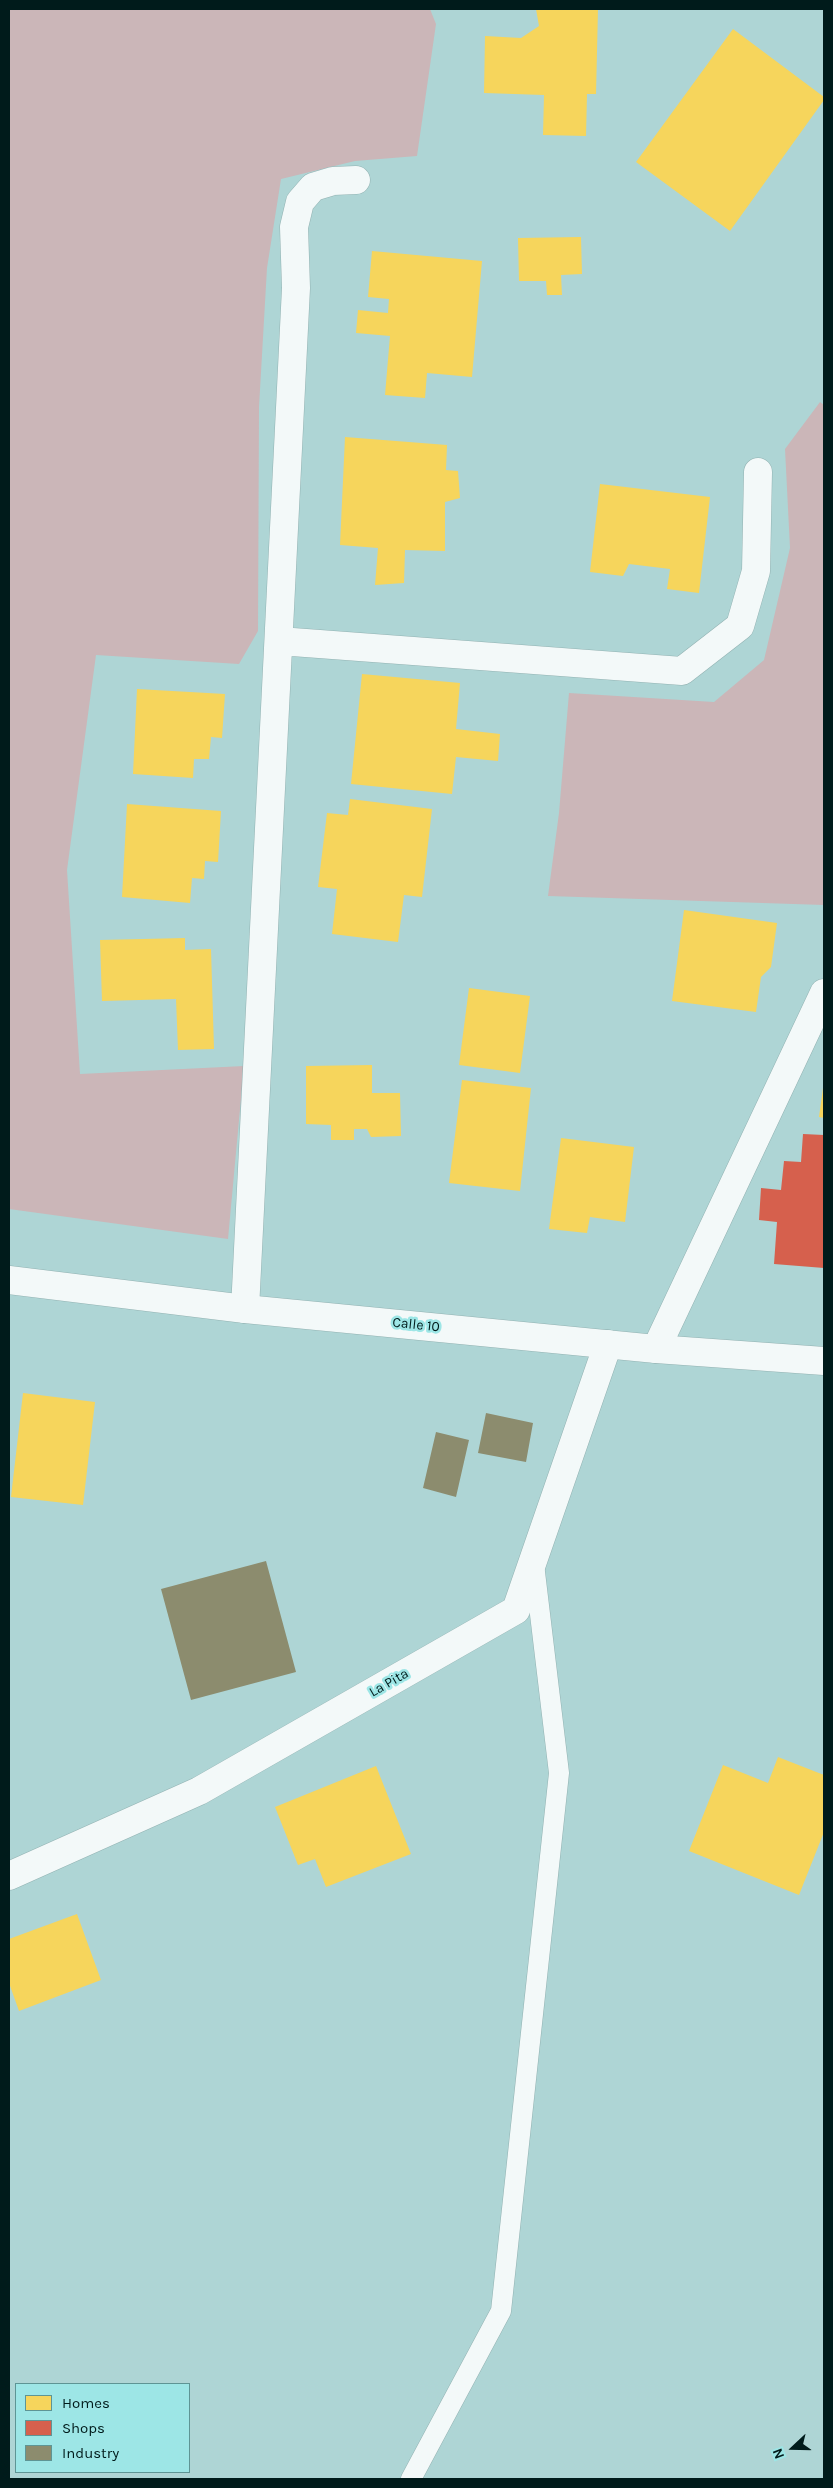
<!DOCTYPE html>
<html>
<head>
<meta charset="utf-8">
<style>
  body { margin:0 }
  #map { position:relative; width:833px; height:2488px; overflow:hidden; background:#aed5d5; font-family:Karla,sans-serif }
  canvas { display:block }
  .frame { position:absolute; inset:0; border:10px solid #001b1b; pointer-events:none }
  .legend { position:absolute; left:15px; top:2383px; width:175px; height:90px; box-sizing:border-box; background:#9de6e6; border:1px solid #5e9595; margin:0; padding:6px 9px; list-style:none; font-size:15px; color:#001b1b }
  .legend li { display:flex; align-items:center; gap:10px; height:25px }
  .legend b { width:25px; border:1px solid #5e9595 }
  .north { position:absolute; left:768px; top:2423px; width:50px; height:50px; -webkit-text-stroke:4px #9de6e6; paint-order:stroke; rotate:249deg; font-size:14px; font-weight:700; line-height:20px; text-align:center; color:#001b1b }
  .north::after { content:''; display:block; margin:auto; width:18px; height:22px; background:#001b1b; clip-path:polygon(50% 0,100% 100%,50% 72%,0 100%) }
</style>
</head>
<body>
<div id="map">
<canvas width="833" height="2488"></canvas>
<div class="frame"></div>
<ul class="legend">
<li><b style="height:14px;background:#f6d55c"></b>Homes</li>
<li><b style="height:14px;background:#d6604d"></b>Shops</li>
<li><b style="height:14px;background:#8c8c6e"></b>Industry</li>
</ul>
<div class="north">N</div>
</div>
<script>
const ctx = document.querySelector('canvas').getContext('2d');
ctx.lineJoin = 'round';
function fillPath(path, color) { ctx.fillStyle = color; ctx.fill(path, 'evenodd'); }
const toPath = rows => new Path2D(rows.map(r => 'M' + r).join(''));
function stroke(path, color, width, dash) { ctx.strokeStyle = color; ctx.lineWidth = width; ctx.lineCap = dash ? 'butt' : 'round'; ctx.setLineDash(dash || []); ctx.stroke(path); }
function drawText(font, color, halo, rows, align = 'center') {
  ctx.font = font + ' Karla,sans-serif'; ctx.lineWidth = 5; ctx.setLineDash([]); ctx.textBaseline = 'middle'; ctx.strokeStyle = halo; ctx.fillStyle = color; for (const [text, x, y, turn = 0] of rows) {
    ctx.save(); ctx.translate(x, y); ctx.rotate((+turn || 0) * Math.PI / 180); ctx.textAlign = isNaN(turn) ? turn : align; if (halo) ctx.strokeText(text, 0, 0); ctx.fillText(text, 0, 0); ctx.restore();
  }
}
const green = toPath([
  [9,9,430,9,436,24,417,156,355,161,281,179,267,268,259,407,258,631,239,664,96,655,67,870,80,1074,244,1066,228,1239,9,1209],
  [820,402,824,405,824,905,548,896,559,813,569,693,714,702,764,660,790,548,785,449]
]);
const homes = toPath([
  [536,9,598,9,596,94,587,94,586,136,543,135,544,95,484,93,485,36,521,38,539,26],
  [733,29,824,97,824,100,730,231,636,162],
  [581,237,582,274,561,275,562,295,547,295,546,281,519,281,518,238],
  [372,251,482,261,472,377,427,373,425,398,385,395,390,336,356,333,358,310,388,313,389,299,368,297],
  [345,437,447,445,446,470,458,471,460,498,445,502,445,551,405,550,404,583,375,585,378,548,340,545],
  [600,484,710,497,699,593,667,589,670,569,629,564,623,576,590,572],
  [362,674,460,683,456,729,500,734,498,761,456,757,452,794,351,784],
  [137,689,225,694,222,738,211,737,209,759,194,759,193,778,133,774],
  [350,799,432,809,422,897,404,895,398,942,332,934,337,889,318,887,327,813,348,815],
  [127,804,221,811,218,862,205,861,204,879,192,878,190,903,122,897],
  [684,910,777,923,771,967,761,977,756,1012,672,1001],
  [185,938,185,950,211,949,214,1049,178,1050,176,999,102,1001,100,940],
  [469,988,530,996,520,1073,459,1065],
  [372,1065,372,1093,400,1093,401,1136,371,1137,367,1129,354,1129,354,1140,331,1140,331,1125,306,1124,306,1066],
  [462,1080,531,1088,520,1191,449,1183],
  [823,1088,824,1088,824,1118,819,1117],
  [561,1138,634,1147,625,1222,590,1217,587,1233,549,1229],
  [23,1393,95,1402,83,1505,11,1497],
  [778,1757,824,1775,824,1832,799,1895,689,1851,723,1765,768,1783],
  [376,1766,411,1854,326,1887,315,1859,298,1865,275,1807],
  [77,1914,101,1980,19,2011,9,1983,9,1939]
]);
const shops = toPath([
  [803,1134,824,1135,824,1268,774,1264,777,1222,759,1220,761,1188,781,1190,784,1161,801,1162]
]);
const industry = toPath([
  [486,1413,533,1423,526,1462,478,1453],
  [436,1432,469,1440,456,1497,423,1488],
  [266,1561,296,1672,191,1700,161,1589]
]);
const lane = toPath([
  [411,2479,501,2311,559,1773,534,1564]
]);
const street = toPath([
  [279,641,682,671,740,626,756,571,758,472],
  [245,1309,296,288,294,227,300,202,313,187,333,181,356,180],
  [656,1349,824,993],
  [9,1876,199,1791,516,1610,608,1344]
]);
const secondary = toPath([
  [9,1280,245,1309,656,1349,824,1361]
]);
const streetNames = [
  ["Calle 10",416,1325,6],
  ["La Pita",389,1683,-30]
];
fillPath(green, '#cbb6b8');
fillPath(homes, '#f6d55c');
fillPath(shops, '#d6604d');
fillPath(industry, '#8c8c6e');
stroke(lane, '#92b2b2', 21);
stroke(street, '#92b2b2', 29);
stroke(secondary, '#92b2b2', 29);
stroke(lane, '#f3f9f9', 20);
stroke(street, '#f3f9f9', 28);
stroke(secondary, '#f3f9f9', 28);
drawText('14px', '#001b1b', '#9de6e6', streetNames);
</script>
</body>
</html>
